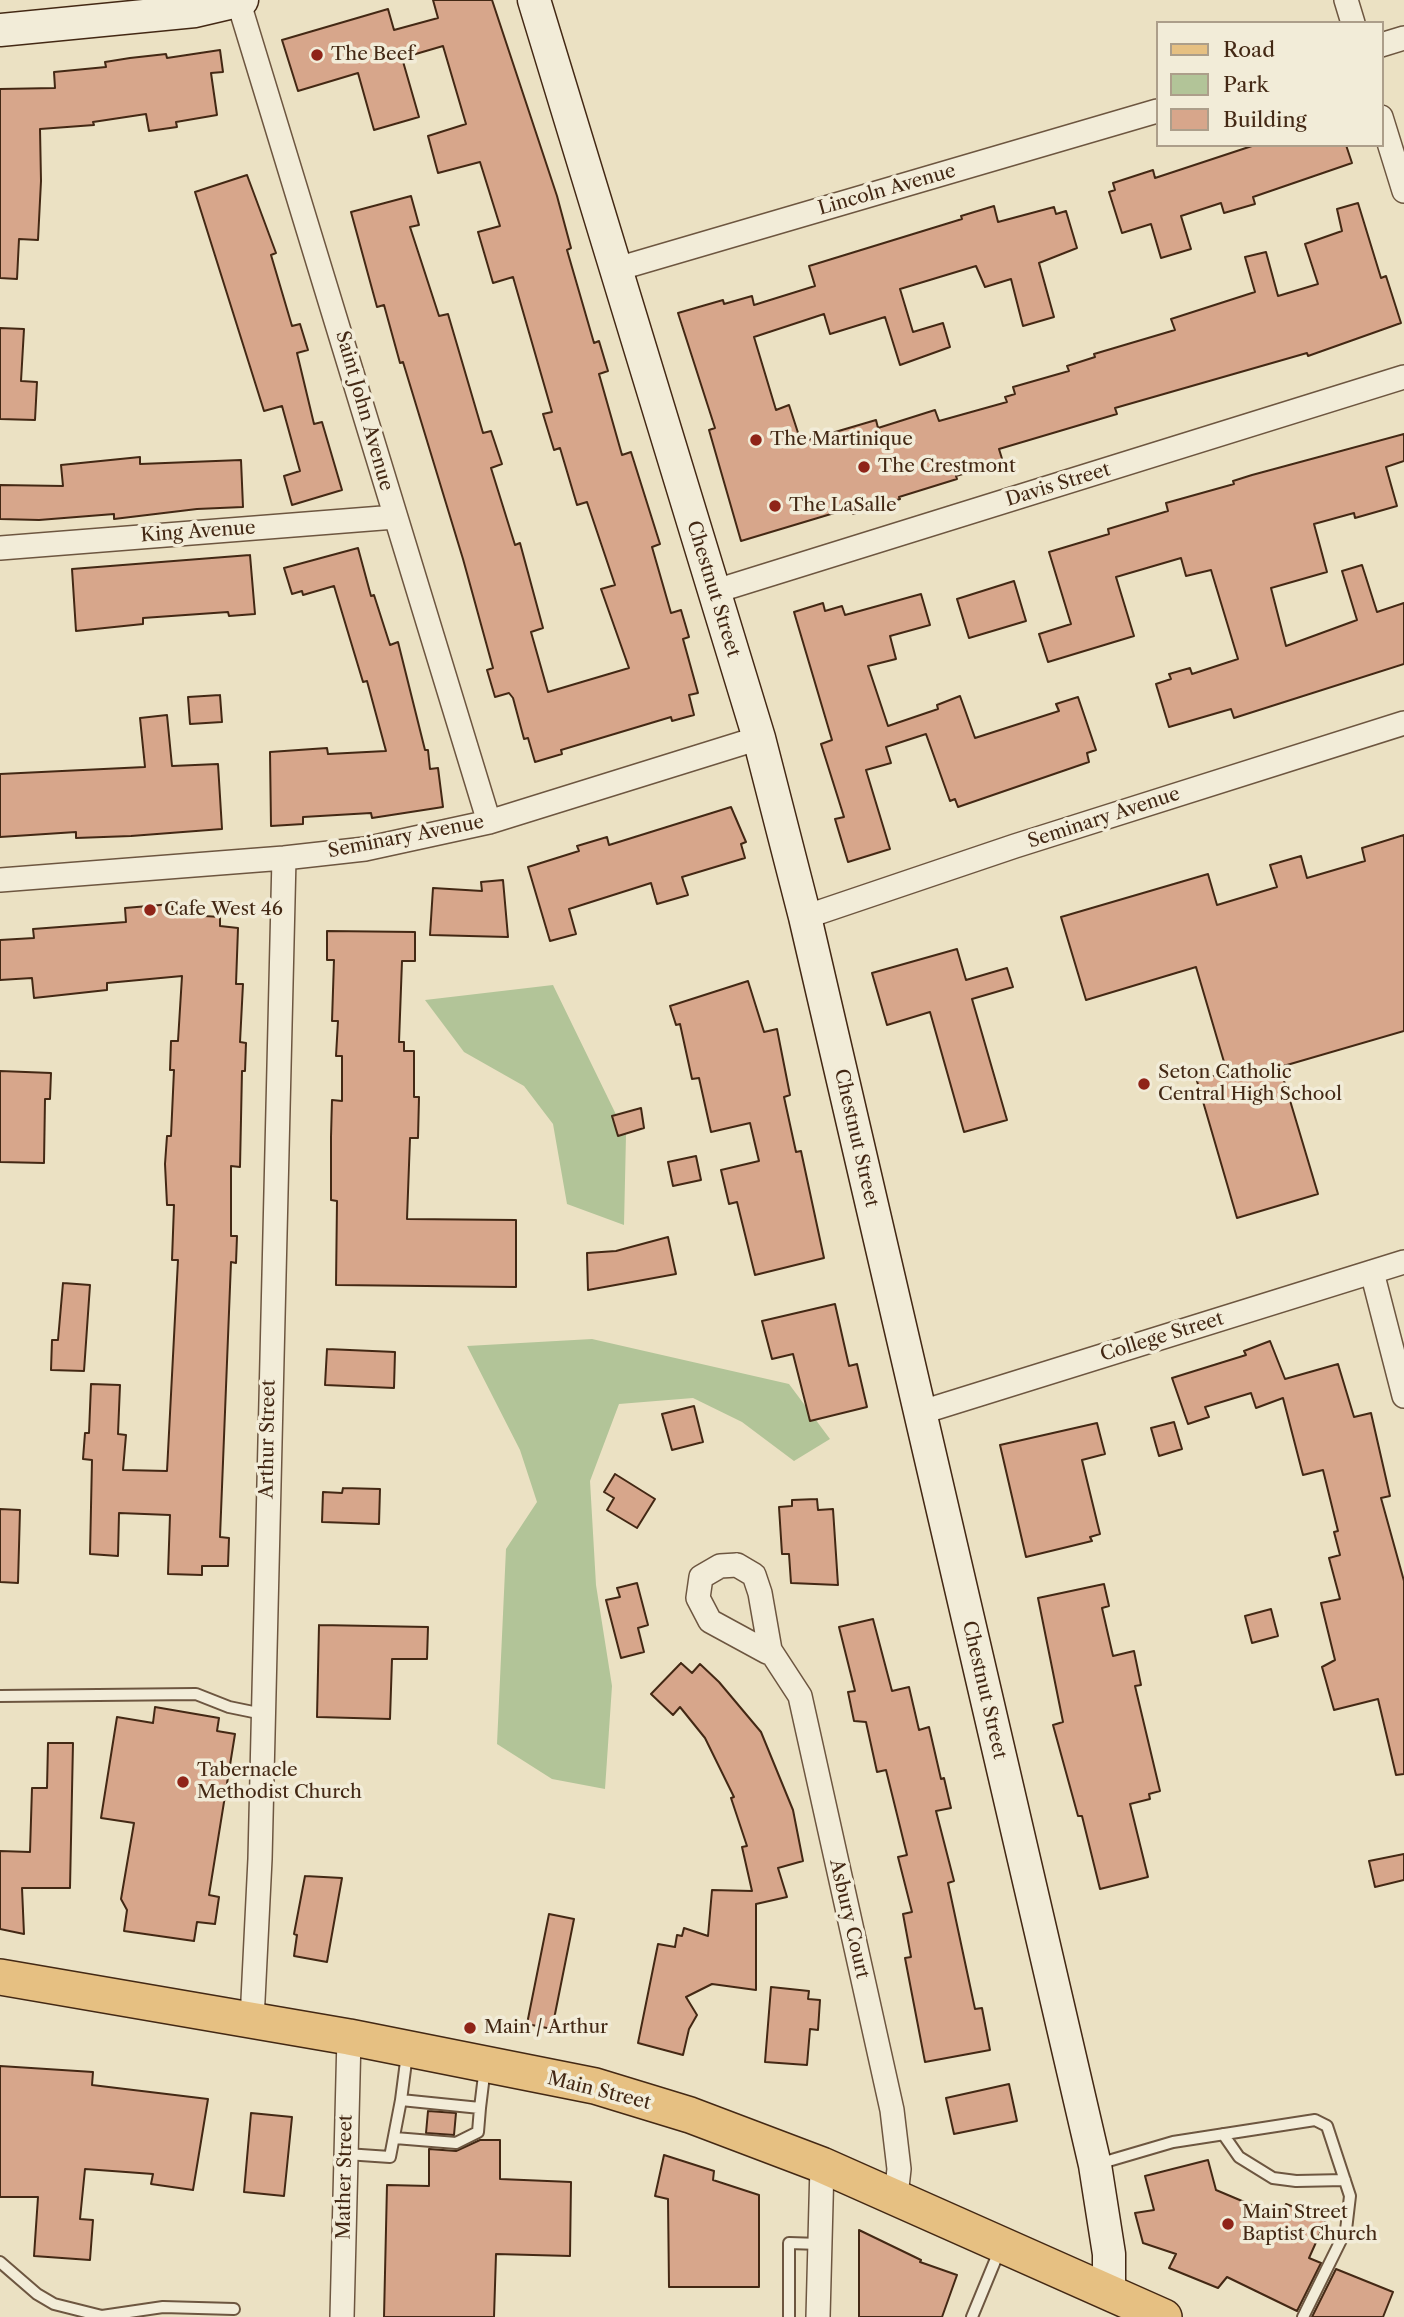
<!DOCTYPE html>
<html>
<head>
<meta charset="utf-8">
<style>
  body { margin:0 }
  #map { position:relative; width:1404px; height:2317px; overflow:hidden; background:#ebe1c3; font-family:"Libre Caslon Text",serif }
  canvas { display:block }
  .legend { position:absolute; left:1156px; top:21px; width:228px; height:126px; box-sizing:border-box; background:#f2ecd8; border:2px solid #ac9e8a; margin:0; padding:9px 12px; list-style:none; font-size:21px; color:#432814 }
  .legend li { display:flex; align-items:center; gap:14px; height:35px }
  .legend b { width:35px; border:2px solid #ac9e8a }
</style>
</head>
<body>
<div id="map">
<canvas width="1404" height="2317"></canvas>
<ul class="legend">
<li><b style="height:9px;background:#e6c082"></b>Road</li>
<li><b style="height:19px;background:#b2c498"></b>Park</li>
<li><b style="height:19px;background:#d7a68b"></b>Building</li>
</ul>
</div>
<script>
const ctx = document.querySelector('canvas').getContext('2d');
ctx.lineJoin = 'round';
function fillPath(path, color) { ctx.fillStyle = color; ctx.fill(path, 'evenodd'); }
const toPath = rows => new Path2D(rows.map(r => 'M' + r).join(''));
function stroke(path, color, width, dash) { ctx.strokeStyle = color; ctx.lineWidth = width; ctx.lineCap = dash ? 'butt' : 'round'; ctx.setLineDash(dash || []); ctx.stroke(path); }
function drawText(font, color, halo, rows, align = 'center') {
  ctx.font = font + ' "Libre Caslon Text",serif'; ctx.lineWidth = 7; ctx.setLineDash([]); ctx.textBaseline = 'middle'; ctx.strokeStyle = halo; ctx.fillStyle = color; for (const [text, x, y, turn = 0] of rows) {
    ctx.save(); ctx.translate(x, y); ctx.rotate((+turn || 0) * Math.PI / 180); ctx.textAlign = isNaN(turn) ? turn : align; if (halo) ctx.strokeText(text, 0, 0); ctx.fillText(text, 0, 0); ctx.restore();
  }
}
const green = toPath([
  [553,985,626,1135,624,1225,567,1204,553,1124,524,1086,464,1052,425,1000],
  [592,1339,789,1384,830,1439,794,1461,742,1422,693,1398,619,1404,590,1481,596,1585,612,1686,605,1789,552,1779,497,1744,506,1549,537,1502,520,1450,467,1346]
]);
const building = toPath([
  [433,0,492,0,557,196,571,248,567,250,594,343,599,341,608,371,599,374,622,455,631,452,660,544,652,547,671,613,681,610,689,637,683,639,698,693,689,695,694,715,672,721,671,717,561,750,562,754,535,762,528,738,524,739,513,698,509,693,495,697,487,670,493,668,463,559,403,362,400,363,384,305,377,307,351,212,411,196,419,225,410,227,439,316,448,314,483,433,491,431,502,464,491,468,515,545,520,543,543,628,531,632,548,692,629,668,601,589,615,585,587,502,577,505,560,448,554,450,543,414,552,412,513,277,493,283,478,232,500,226,480,162,438,173,428,136,466,124,443,46,402,58,419,117,374,130,358,73,298,91,282,40,388,9,394,30,438,18,433,0],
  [220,50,223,72,211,73,217,115,176,122,177,127,149,131,146,114,93,122,94,125,40,129,41,181,38,240,19,239,17,279,0,278,0,89,55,88,54,72,106,67,105,62,130,58,166,54,167,58,220,50],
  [1255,145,1346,145,1352,163,1253,197,1255,204,1224,213,1221,203,1181,216,1191,249,1161,258,1151,224,1122,233,1109,192,1115,190,1113,183,1153,170,1155,178,1255,145],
  [247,175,276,253,271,255,292,326,300,324,308,350,297,353,314,424,322,422,342,490,292,505,284,476,300,471,282,406,264,411,195,192,247,175],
  [1358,203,1381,278,1386,276,1401,323,1308,356,1307,353,1115,408,1117,414,999,449,1003,462,956,476,957,479,899,497,900,499,853,514,851,508,741,541,709,430,715,428,678,313,723,300,724,304,752,296,754,305,815,286,809,266,962,219,961,216,994,206,998,222,1054,207,1056,214,1066,211,1077,248,1039,263,1054,317,1023,326,1011,279,985,287,976,266,900,289,913,332,943,323,950,347,900,365,885,317,830,334,824,314,754,337,776,410,789,405,801,442,876,420,878,428,935,410,939,421,1007,402,1005,397,1015,394,1013,387,1069,371,1067,366,1095,357,1094,354,1175,330,1171,319,1255,292,1245,257,1266,252,1278,296,1318,284,1305,244,1342,231,1337,209,1358,203],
  [0,328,24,329,21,381,37,382,35,420,0,419,0,328],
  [1404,434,1404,461,1386,467,1397,506,1355,518,1354,513,1314,524,1327,572,1271,588,1286,646,1357,620,1342,571,1362,565,1377,612,1404,603,1404,664,1234,718,1231,709,1169,727,1156,684,1171,679,1169,674,1190,668,1192,674,1238,659,1211,570,1186,576,1181,558,1116,577,1134,636,1048,662,1039,634,1071,624,1049,552,1109,534,1108,529,1168,511,1166,503,1234,484,1233,481,1252,475,1404,434],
  [140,457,140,464,241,460,243,507,197,509,114,519,114,514,39,520,0,519,0,485,63,486,61,465,140,457],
  [358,548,371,596,374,595,390,645,398,642,425,750,428,750,430,769,438,768,443,807,372,818,371,813,303,817,303,824,271,826,270,752,327,748,328,754,386,751,367,681,363,682,334,586,303,595,302,591,292,594,284,568,358,548],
  [250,555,255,614,229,616,228,612,157,617,143,618,143,624,76,631,72,569,250,555],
  [1014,581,1026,621,969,638,957,599,1014,581],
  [921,594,930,625,890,636,896,659,868,666,888,726,938,709,937,705,960,696,975,738,1059,711,1056,704,1078,697,1096,750,1087,753,1089,762,958,807,955,799,950,801,926,734,886,747,891,763,866,770,890,849,848,862,835,819,844,817,821,744,832,740,794,612,823,603,825,611,842,606,845,615,921,594],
  [220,695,222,722,190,724,188,697,220,695],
  [167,715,172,766,218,764,222,829,131,836,76,838,76,832,0,837,0,774,145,767,140,718,167,715],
  [731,807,746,842,741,844,745,858,682,877,688,895,657,904,651,883,569,909,576,934,550,941,528,867,579,851,577,846,607,837,609,845,731,807],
  [1404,835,1404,1031,1280,1067,1318,1194,1237,1218,1197,1081,1227,1072,1196,967,1086,1000,1061,917,1208,874,1217,905,1277,887,1270,865,1301,856,1307,878,1365,861,1362,848,1404,835],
  [503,880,508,937,430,935,433,888,482,891,481,882,503,880],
  [172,904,173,914,220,917,220,926,238,928,236,984,243,984,240,1042,246,1043,245,1071,242,1071,240,1167,231,1166,231,1236,237,1236,236,1263,231,1262,220,1537,229,1538,228,1566,202,1566,202,1575,168,1574,170,1515,119,1513,118,1556,90,1554,92,1460,83,1459,85,1433,89,1433,91,1384,120,1385,118,1434,126,1435,123,1470,167,1471,178,1260,172,1260,174,1205,167,1205,165,1164,167,1136,171,1136,174,1070,170,1070,171,1041,178,1041,182,976,107,983,107,990,34,998,32,978,0,980,0,940,34,938,33,929,126,922,125,908,172,904],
  [327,931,415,932,415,961,402,961,399,1042,404,1042,404,1051,414,1051,414,1097,419,1097,418,1138,410,1138,407,1219,516,1220,516,1287,336,1285,337,1201,331,1200,331,1137,332,1100,342,1101,342,1056,336,1056,338,1021,332,1021,334,960,327,960,327,931],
  [957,949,966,980,1007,968,1013,987,972,999,1007,1120,964,1132,930,1012,887,1025,872,973,957,949],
  [748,981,764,1032,777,1029,790,1095,784,1097,796,1152,801,1151,824,1258,755,1275,737,1202,729,1204,721,1170,759,1161,750,1123,711,1132,699,1078,692,1079,680,1024,676,1025,670,1006,748,981],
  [0,1071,51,1073,50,1099,45,1099,44,1163,0,1162,0,1071],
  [641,1108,644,1128,618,1136,612,1116,641,1108],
  [696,1156,701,1180,673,1186,668,1162,696,1156],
  [668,1237,676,1274,588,1290,587,1253,616,1251,668,1237],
  [63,1283,90,1285,84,1371,51,1370,52,1340,58,1340,63,1283],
  [835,1304,849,1366,857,1364,867,1407,810,1421,793,1354,772,1359,762,1321,835,1304],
  [1270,1341,1285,1379,1338,1364,1354,1417,1371,1413,1390,1496,1381,1498,1404,1581,1404,1774,1396,1775,1378,1699,1334,1710,1322,1667,1335,1660,1321,1603,1340,1599,1329,1558,1340,1555,1334,1532,1338,1531,1323,1470,1303,1475,1283,1398,1256,1408,1251,1393,1205,1407,1209,1417,1188,1424,1172,1378,1246,1355,1244,1351,1270,1341],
  [327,1349,395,1352,394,1388,325,1385,327,1349],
  [694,1406,703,1442,672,1450,662,1414,694,1406],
  [1174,1422,1182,1449,1159,1456,1151,1428,1174,1422],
  [1097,1423,1105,1454,1082,1460,1100,1534,1090,1537,1092,1541,1026,1557,1000,1445,1097,1423],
  [615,1474,655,1499,637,1528,607,1510,614,1498,604,1492,615,1474],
  [343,1488,380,1489,379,1524,322,1522,323,1492,342,1493,343,1488],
  [817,1499,818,1510,833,1509,838,1585,791,1583,789,1554,782,1554,779,1507,792,1506,792,1500,817,1499],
  [0,1509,20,1510,18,1583,0,1582,0,1509],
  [637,1583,648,1625,638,1628,644,1652,621,1658,606,1600,620,1597,617,1588,637,1583],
  [1104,1584,1109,1606,1102,1608,1113,1656,1134,1651,1141,1685,1135,1686,1160,1791,1149,1794,1150,1799,1130,1804,1148,1877,1100,1889,1082,1816,1078,1816,1053,1725,1063,1722,1038,1598,1104,1584],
  [1271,1609,1278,1636,1252,1643,1245,1616,1271,1609],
  [873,1619,892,1691,909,1687,919,1730,929,1727,941,1779,944,1778,951,1808,936,1811,954,1881,948,1883,975,2009,982,2008,990,2050,925,2062,905,1958,911,1957,903,1914,912,1912,898,1857,907,1855,886,1770,877,1772,866,1722,854,1721,848,1692,855,1691,839,1627,873,1619],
  [319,1625,428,1627,427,1659,392,1659,390,1719,317,1717,319,1625],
  [681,1663,692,1673,700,1664,719,1682,761,1732,793,1810,803,1861,778,1868,787,1897,756,1904,756,1990,712,1984,686,1997,697,2015,689,2029,683,2055,638,2043,658,1944,675,1947,677,1935,682,1936,684,1928,708,1936,712,1890,752,1891,742,1847,747,1846,731,1798,734,1797,705,1738,680,1707,673,1715,651,1694,681,1663],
  [155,1707,219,1718,217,1731,235,1734,209,1895,219,1897,215,1924,197,1922,194,1941,124,1931,127,1910,121,1899,134,1823,101,1818,117,1717,153,1723,155,1707],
  [48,1743,73,1743,70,1888,22,1888,24,1934,0,1929,0,1851,30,1852,32,1788,47,1788,48,1743],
  [1404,1854,1404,1880,1375,1887,1369,1861,1404,1854],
  [305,1876,342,1878,327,1962,294,1956,297,1935,294,1934,305,1876],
  [549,1914,574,1919,552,2029,527,2024,549,1914],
  [771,1987,809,1991,808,1999,820,2000,818,2030,810,2029,807,2065,765,2062,771,1987],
  [0,2066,93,2072,92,2085,208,2099,193,2190,151,2184,153,2174,85,2169,80,2219,93,2220,90,2260,34,2256,38,2197,0,2197,0,2066],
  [1009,2084,1017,2121,954,2134,946,2098,1009,2084],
  [428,2111,456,2113,454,2135,426,2133,428,2111],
  [251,2113,292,2117,284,2196,244,2192,251,2113],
  [480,2140,500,2140,500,2179,571,2182,570,2256,496,2254,494,2317,384,2317,387,2185,429,2186,429,2149,456,2151,480,2140],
  [664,2155,714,2171,713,2180,759,2195,759,2287,669,2287,668,2199,655,2196,664,2155],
  [1208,2160,1216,2190,1280,2217,1286,2204,1326,2220,1309,2258,1321,2263,1297,2311,1227,2277,1218,2288,1169,2268,1176,2254,1143,2243,1135,2213,1154,2210,1145,2176,1208,2160],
  [859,2230,921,2260,920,2262,957,2275,942,2317,859,2317,859,2230],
  [1336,2269,1393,2292,1383,2317,1312,2317,1336,2269]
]);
const lane = toPath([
  [0,1696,196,1694,229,1707,263,1714],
  [401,2100,407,2054],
  [480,2108,485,2067],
  [1223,2134,1239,2157,1273,2178,1296,2181,1345,2180],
  [346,2154,390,2157,401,2100,480,2108,478,2132,456,2143,395,2138],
  [1098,2164,1173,2142,1315,2120,1327,2126,1350,2196,1346,2230,1303,2317],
  [0,2262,37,2294,54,2304,102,2316,163,2307,234,2309],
  [789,2317,789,2243,820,2244],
  [972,2317,1000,2249]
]);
const street = toPath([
  [238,0,489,822],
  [1346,0,1353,23],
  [1381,45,1404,38],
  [1381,117,1404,191],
  [617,269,1157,111],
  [0,548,395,517],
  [713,592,1404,377],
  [0,880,284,858,365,849,489,822,759,738],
  [805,917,1015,846,1404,723],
  [1372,1272,1404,1396],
  [919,1413,1404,1262],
  [737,1565,754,1575,760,1593,770,1650,767,1652,710,1621,698,1598,701,1577,720,1566,737,1565],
  [770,1650,800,1696,892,2110,899,2169,896,2196],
  [252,2020,260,1859,284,858],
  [342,2317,349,2037],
  [818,2317,822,2165]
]);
const secondary = toPath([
  [534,0,759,738,805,917,1095,2165,1109,2254,1109,2291],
  [0,30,195,11,242,0]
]);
const primary = toPath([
  [0,1977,349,2037,595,2086,690,2115,822,2165,1164,2317]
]);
const markers = [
  [317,55,7,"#8f2418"],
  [756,440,7,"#8f2418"],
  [864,467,7,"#8f2418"],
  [775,506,7,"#8f2418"],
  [150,910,7,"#8f2418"],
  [1144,1084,7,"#8f2418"],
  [183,1782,7,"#8f2418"],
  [470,2028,7,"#8f2418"],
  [1228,2224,7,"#8f2418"]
];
const poiNames = [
  ["The Beef",331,55],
  ["The Martinique",770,440],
  ["The Crestmont",878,467],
  ["The LaSalle",789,506],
  ["Cafe West 46",164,910],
  ["Seton Catholic",1158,1073],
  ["Central High School",1158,1095],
  ["Tabernacle",197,1771],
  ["Methodist Church",197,1793],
  ["Main / Arthur",484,2028],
  ["Main Street",1242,2213],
  ["Baptist Church",1242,2235]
];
const streetNames = [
  ["Lincoln Avenue",887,190,-16],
  ["Saint John Avenue",364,411,74],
  ["Davis Street",1058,485,-17],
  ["King Avenue",198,532,-4],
  ["Chestnut Street",713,589,73],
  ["Seminary Avenue",1104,818,-18],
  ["Seminary Avenue",406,837,-11],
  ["Chestnut Street",856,1138,77],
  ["College Street",1162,1337,-17],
  ["Arthur Street",268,1439,-89],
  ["Chestnut Street",984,1690,77],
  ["Asbury Court",849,1919,77],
  ["Main Street",599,2091,14],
  ["Mather Street",345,2177,-89]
];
fillPath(green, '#b2c498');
fillPath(building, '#d7a68b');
stroke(building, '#432814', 2);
stroke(lane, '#6d5640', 14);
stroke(street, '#6d5640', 26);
stroke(secondary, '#432814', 35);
stroke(primary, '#432814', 38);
stroke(lane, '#f2ecd8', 10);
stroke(street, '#f2ecd8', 23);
stroke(secondary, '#f2ecd8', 32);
stroke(primary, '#e6c082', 35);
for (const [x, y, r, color] of markers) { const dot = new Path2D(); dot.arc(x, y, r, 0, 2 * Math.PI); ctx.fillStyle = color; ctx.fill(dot); stroke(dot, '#f2ecd8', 2.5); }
drawText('19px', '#432814', '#f2ecd8', poiNames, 'left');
drawText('19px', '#432814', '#f2ecd8', streetNames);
</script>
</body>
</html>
